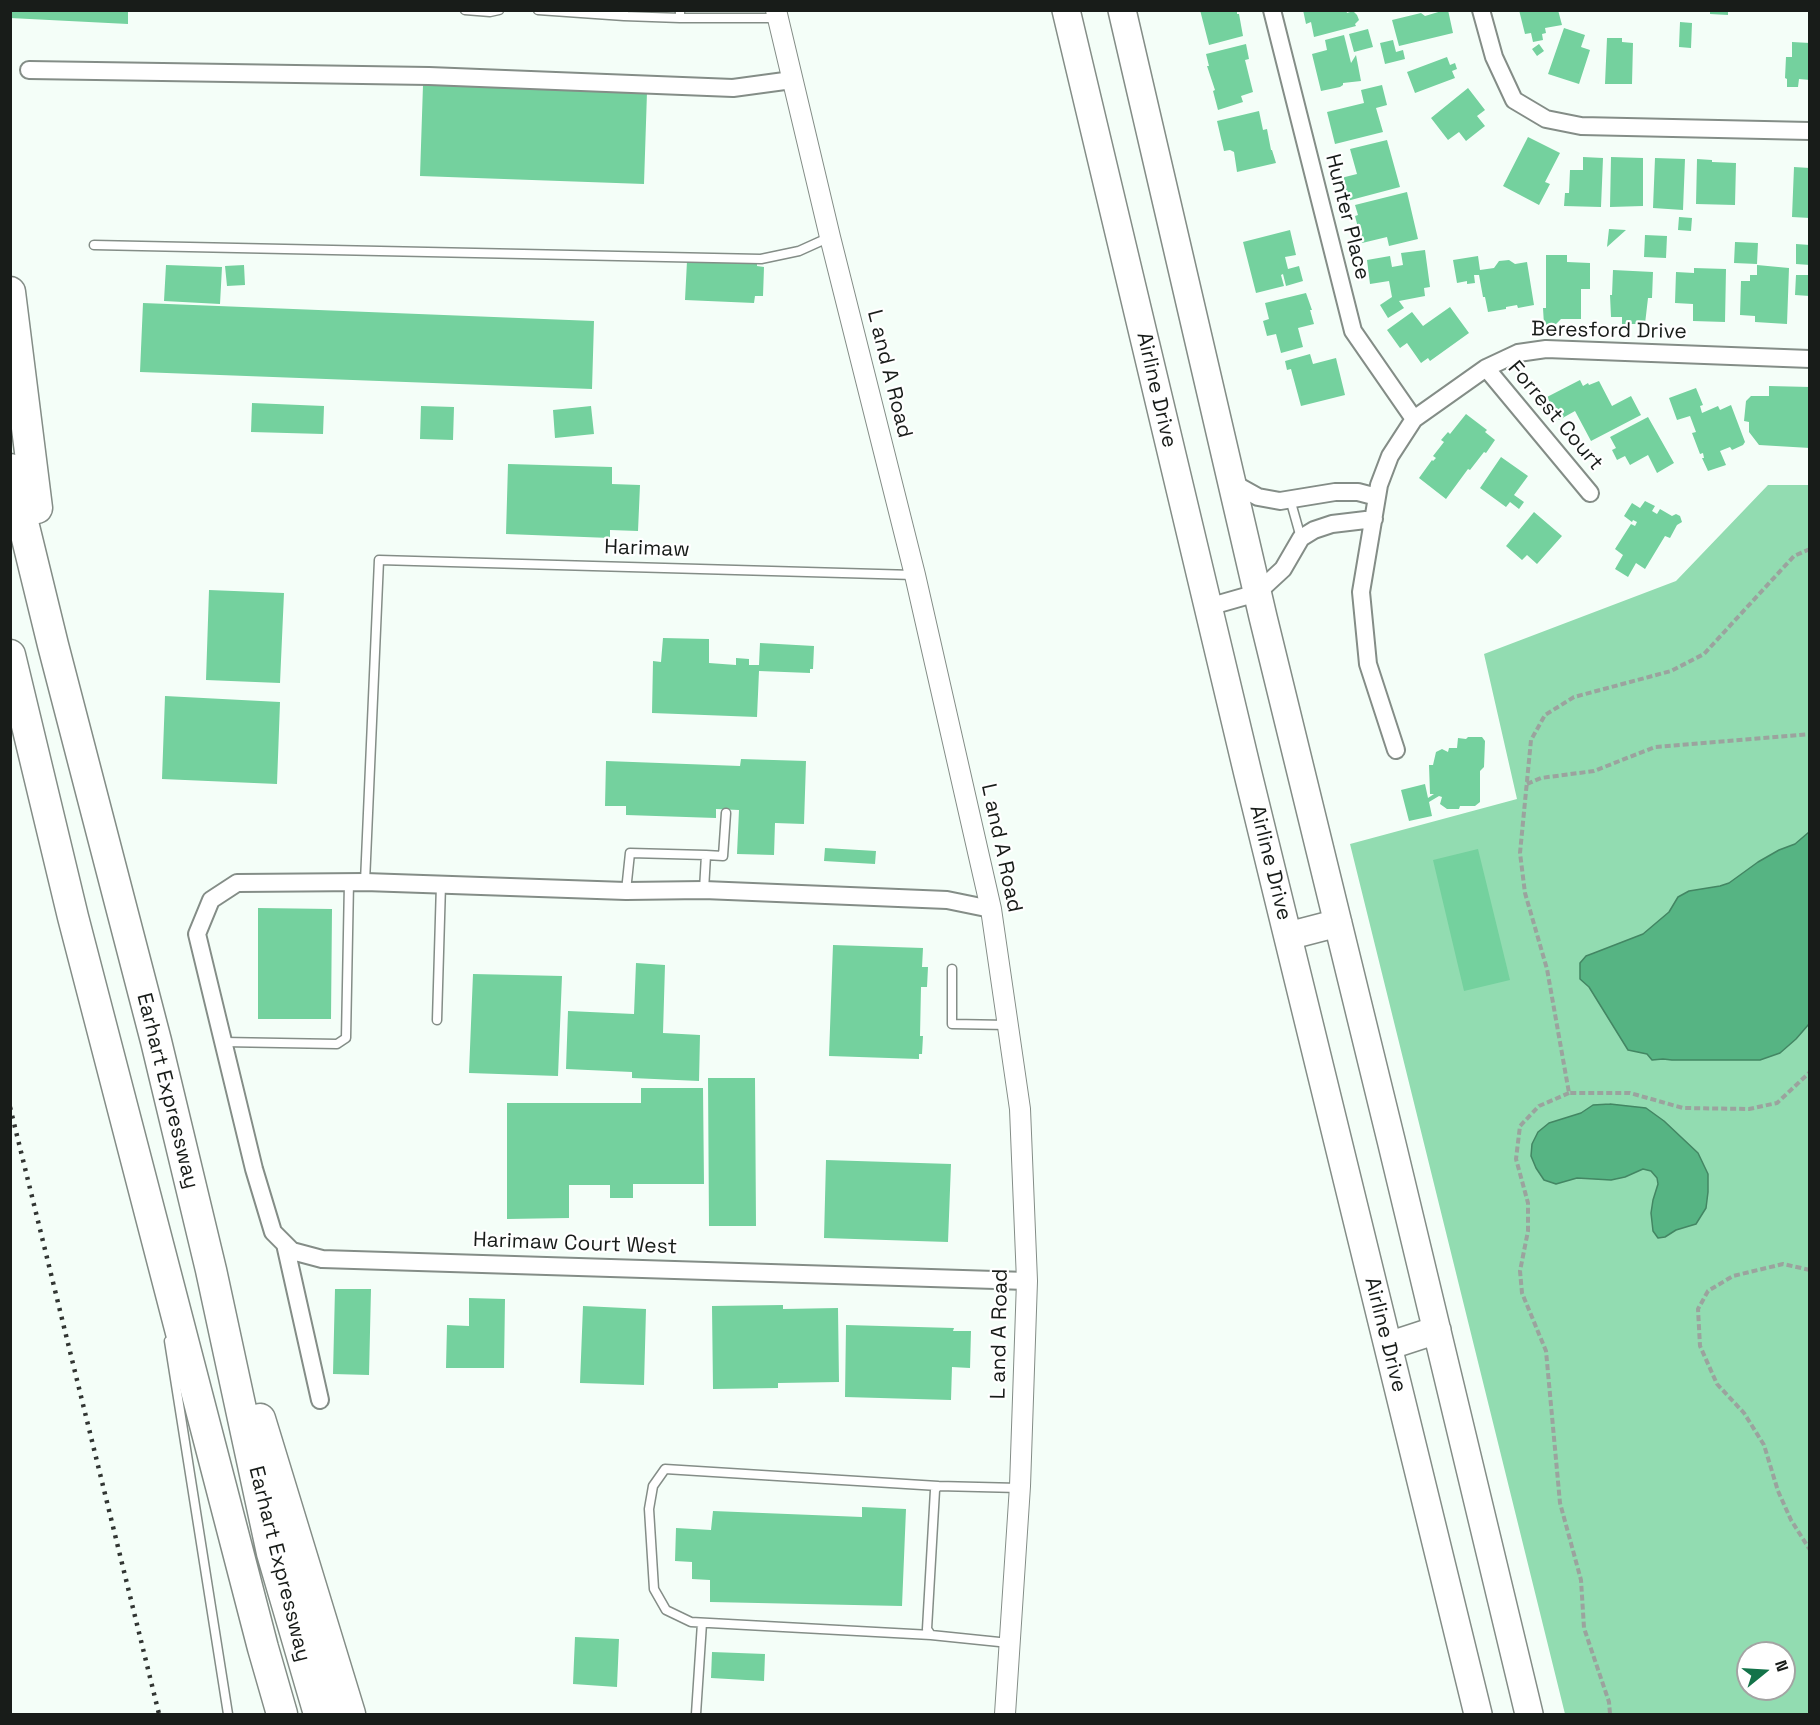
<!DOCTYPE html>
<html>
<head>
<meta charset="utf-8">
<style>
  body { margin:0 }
  #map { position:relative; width:1820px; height:1725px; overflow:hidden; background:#f4fef8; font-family:"Space Grotesk",sans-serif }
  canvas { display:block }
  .frame { position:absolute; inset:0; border:12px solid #181c19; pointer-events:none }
  .north { position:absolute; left:1736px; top:1641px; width:60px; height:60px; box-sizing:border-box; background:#fff; border:2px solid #a3a4a3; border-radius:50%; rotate:72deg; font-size:16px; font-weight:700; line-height:24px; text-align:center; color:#181c19 }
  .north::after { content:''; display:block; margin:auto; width:21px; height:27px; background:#137349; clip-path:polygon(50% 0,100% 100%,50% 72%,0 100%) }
</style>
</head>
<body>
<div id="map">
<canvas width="1820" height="1725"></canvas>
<div class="frame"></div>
<div class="north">N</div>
</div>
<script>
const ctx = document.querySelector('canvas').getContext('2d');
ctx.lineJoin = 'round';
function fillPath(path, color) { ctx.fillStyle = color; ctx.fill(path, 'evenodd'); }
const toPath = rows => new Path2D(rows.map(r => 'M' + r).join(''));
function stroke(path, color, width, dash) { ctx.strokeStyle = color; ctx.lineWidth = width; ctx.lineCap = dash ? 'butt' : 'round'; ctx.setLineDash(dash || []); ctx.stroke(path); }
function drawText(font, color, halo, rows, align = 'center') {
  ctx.font = font + ' "Space Grotesk",sans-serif'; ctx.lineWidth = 4.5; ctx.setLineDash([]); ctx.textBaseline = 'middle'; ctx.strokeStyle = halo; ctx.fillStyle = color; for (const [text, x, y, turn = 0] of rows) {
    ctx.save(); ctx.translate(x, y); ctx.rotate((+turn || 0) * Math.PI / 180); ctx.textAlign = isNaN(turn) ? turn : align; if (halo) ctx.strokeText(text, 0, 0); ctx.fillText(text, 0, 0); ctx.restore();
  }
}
const green = toPath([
  [1768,485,1809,485,1809,1714,1565,1714,1350,844,1517,799,1484,654,1676,581],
  [1748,1653,1784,1653,1784,1689,1748,1689]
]);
const water = toPath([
  [1809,832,1809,1024,1796,1039,1780,1053,1760,1060,1672,1060,1663,1059,1652,1060,1647,1054,1628,1050,1589,987,1580,979,1580,963,1586,956,1594,953,1643,934,1669,912,1678,897,1689,891,1720,886,1729,883,1758,862,1779,850,1795,844,1809,832],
  [1610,1104,1646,1108,1664,1121,1698,1153,1708,1174,1708,1192,1706,1208,1696,1224,1676,1230,1665,1237,1658,1238,1653,1231,1651,1213,1653,1200,1658,1184,1657,1178,1651,1171,1643,1169,1625,1177,1611,1180,1577,1178,1556,1184,1544,1180,1536,1168,1531,1156,1532,1144,1538,1132,1549,1123,1581,1113,1593,1105,1610,1104]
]);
const building = toPath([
  [10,10,128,10,128,24,10,18],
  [1200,10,1237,10,1237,14,1239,14,1243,36,1209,45],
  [1303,10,1346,10,1347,13,1353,11,1357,15,1359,20,1355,24,1356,26,1314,37,1311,22,1306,24],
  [1445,10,1448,10,1453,33,1399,46,1392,20,1421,13,1425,16],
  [1519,10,1558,10,1562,25,1545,28,1546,33,1542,34,1543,40,1533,42,1531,33,1525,34],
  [1710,10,1728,10,1728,15,1710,14],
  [1680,22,1692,23,1691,48,1679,47],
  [1564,28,1585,35,1581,47,1590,50,1579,84,1548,74],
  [1368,29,1373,47,1354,52,1349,34],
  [1344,35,1351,63,1356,55,1361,81,1343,83,1343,85,1340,87,1321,91,1312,54,1327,50,1325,40],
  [1607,38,1622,38,1622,42,1633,43,1632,84,1605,84],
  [1393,40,1396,52,1403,50,1405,59,1385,64,1380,43],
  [1792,42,1810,43,1810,80,1799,79,1798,87,1787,87,1787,79,1785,78,1786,57,1792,57],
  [1246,44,1249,59,1245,60,1253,92,1241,96,1243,102,1218,110,1213,91,1215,90,1207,66,1209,66,1206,54],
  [1539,44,1544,51,1537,56,1532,49],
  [1447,57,1450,65,1455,63,1457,69,1452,71,1455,78,1415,93,1407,72],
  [423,85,647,92,644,184,420,176],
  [1382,85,1387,105,1376,108,1383,132,1335,144,1327,112,1364,103,1361,90],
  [1468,88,1485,110,1477,116,1485,126,1466,141,1459,132,1448,140,1431,118],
  [1259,111,1263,130,1267,129,1271,150,1272,150,1276,163,1237,172,1234,152,1230,150,1224,151,1217,121],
  [1528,137,1560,153,1545,182,1550,184,1539,205,1503,186],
  [1387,140,1400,187,1347,201,1341,178,1357,174,1350,149],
  [1583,157,1603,158,1601,207,1564,206,1565,193,1569,193,1570,170,1583,170],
  [1611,157,1643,158,1643,206,1610,207],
  [1655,158,1685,159,1683,210,1653,208],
  [1697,159,1712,160,1712,162,1736,163,1735,205,1696,204],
  [1794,167,1810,168,1810,218,1792,217],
  [1407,192,1418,239,1389,246,1387,237,1362,243,1355,216,1358,215,1355,205],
  [1679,217,1692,218,1691,231,1678,230],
  [1609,229,1626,230,1607,247],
  [1290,230,1296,255,1285,257,1288,269,1299,266,1303,281,1286,286,1283,274,1281,275,1284,286,1256,293,1243,242],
  [1645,235,1667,236,1666,258,1644,257],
  [1735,242,1758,243,1757,264,1734,263],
  [1796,244,1810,245,1810,265,1796,264],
  [1425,250,1430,287,1424,288,1425,296,1399,301,1404,308,1388,318,1380,305,1392,297,1389,281,1370,284,1367,260,1390,256,1392,267,1403,265,1401,253],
  [1546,255,1567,255,1567,262,1590,263,1590,289,1581,289,1581,319,1561,319,1554,326,1544,325,1543,308,1546,308],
  [1478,256,1480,270,1494,268,1499,261,1509,260,1515,264,1527,262,1534,305,1518,308,1517,305,1506,307,1506,309,1488,312,1485,297,1483,297,1479,275,1474,275,1475,283,1467,284,1467,281,1457,283,1453,260],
  [687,261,757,264,757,266,764,267,763,296,755,296,754,303,685,300],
  [166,265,222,267,220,304,164,301],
  [244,265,245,285,227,286,225,266],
  [1757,265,1789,268,1787,324,1755,322,1755,316,1740,315,1741,281,1750,281,1750,275,1757,275],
  [1694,268,1726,269,1725,322,1693,321,1693,304,1675,303,1676,272,1694,273],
  [1613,270,1653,272,1652,298,1648,298,1645,324,1622,324,1622,317,1611,317,1610,295,1612,295],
  [1796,275,1810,275,1810,296,1795,295],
  [1306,293,1312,310,1310,310,1314,324,1298,328,1303,347,1281,353,1276,334,1267,336,1263,321,1269,319,1265,303],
  [143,303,594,321,592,389,140,372],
  [1450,307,1469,333,1430,361,1428,358,1421,363,1407,343,1400,348,1387,330,1412,312,1423,326],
  [1310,354,1313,364,1336,358,1345,395,1301,406,1291,369,1287,370,1285,361],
  [1580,380,1583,386,1588,383,1589,385,1599,381,1612,406,1631,396,1641,415,1591,441,1575,411,1559,420,1547,397],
  [1769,386,1810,387,1810,448,1759,445,1749,432,1749,422,1744,421,1746,401,1751,396,1769,396],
  [1696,388,1703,405,1700,406,1702,413,1718,406,1720,410,1731,405,1745,442,1743,445,1732,450,1730,447,1720,451,1726,465,1708,471,1702,458,1704,458,1703,453,1700,454,1692,433,1696,432,1690,416,1677,420,1669,398],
  [252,403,324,406,323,434,251,432],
  [421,406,454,407,453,440,420,439],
  [591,406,594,434,555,438,553,410],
  [1466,414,1487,430,1485,432,1495,440,1486,453,1484,452,1470,470,1468,469,1446,499,1419,478,1432,460,1433,461,1436,458,1433,456,1444,442,1441,440,1448,432,1450,434],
  [1648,417,1674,463,1657,473,1648,455,1630,465,1625,456,1617,460,1612,450,1616,448,1610,437],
  [1501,457,1528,476,1514,495,1524,502,1519,509,1510,502,1506,507,1480,488],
  [508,464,612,467,612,484,640,485,638,531,610,530,610,538,506,534],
  [1645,501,1655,506,1652,511,1657,514,1660,509,1672,516,1676,514,1680,516,1682,522,1677,525,1670,538,1665,536,1645,569,1636,563,1628,577,1615,569,1623,555,1615,549,1631,524,1635,526,1637,522,1633,520,1632,522,1624,516,1632,503,1640,508],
  [1534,512,1562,536,1537,564,1527,555,1522,560,1506,546],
  [209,590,284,593,280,683,206,680],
  [663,638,709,639,709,663,736,665,736,658,749,659,749,665,759,665,760,643,814,646,813,669,810,669,810,673,759,671,757,717,652,713,653,661,661,662],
  [165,696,280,702,277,784,162,779],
  [1468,737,1482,737,1485,741,1484,767,1480,771,1480,802,1475,806,1460,806,1459,809,1447,809,1440,804,1442,797,1439,796,1429,802,1432,816,1409,821,1401,790,1425,784,1428,798,1434,794,1430,794,1429,765,1433,765,1436,752,1442,749,1448,752,1449,748,1457,748,1458,738,1466,739],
  [741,759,806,761,804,824,775,823,774,855,737,854,739,810,716,809,716,818,626,815,626,806,605,806,606,761,740,766],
  [825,848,876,851,875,864,824,861],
  [1478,849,1510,980,1464,991,1433,860],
  [258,908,332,909,331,1019,258,1019],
  [833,945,923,948,922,967,928,967,927,987,921,987,920,1036,923,1036,922,1054,919,1054,919,1059,829,1056],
  [636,963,665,965,663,1033,700,1035,699,1081,632,1078,632,1072,566,1069,568,1011,634,1014],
  [473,974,562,976,558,1076,469,1073],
  [708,1078,755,1078,756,1226,709,1226],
  [641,1088,703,1088,704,1184,633,1184,633,1198,610,1198,610,1185,569,1185,569,1218,507,1219,507,1103,641,1103],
  [826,1160,951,1164,948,1242,824,1238],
  [335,1289,371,1289,369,1375,333,1374],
  [469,1298,505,1299,504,1368,446,1368,447,1325,469,1326],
  [783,1305,783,1309,838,1308,839,1382,778,1383,778,1388,713,1389,712,1306],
  [583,1306,646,1309,644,1385,580,1383],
  [846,1325,954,1328,953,1331,971,1331,970,1368,952,1367,951,1400,845,1397],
  [862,1507,906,1509,902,1606,710,1602,710,1580,692,1579,692,1562,675,1561,676,1528,711,1530,713,1511,862,1517],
  [575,1637,619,1639,617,1687,573,1684],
  [712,1652,765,1654,764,1681,711,1678]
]);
const path = toPath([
  [1810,549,1794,556,1704,654,1671,671,1574,697,1545,715,1531,740,1520,853,1525,893,1547,969,1569,1093,1630,1093,1683,1108,1749,1109,1777,1103,1810,1072],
  [1527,784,1541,778,1594,771,1655,747,1810,734],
  [1569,1093,1539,1106,1520,1126,1516,1159,1528,1203,1528,1231,1520,1271,1522,1293,1546,1351,1560,1503,1581,1580,1584,1628,1609,1702,1610,1714],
  [1810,1270,1783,1264,1733,1276,1708,1291,1698,1309,1700,1346,1717,1384,1744,1413,1764,1445,1778,1491,1791,1520,1810,1550]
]);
const service = toPath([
  [465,10,490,12,499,10],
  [538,10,624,16],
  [624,10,624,16,680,18,680,10],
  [680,18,778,18],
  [94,245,761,259,799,251,830,237],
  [1290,499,1301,538],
  [706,855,723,856,726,813],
  [365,882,379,560,914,575],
  [626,891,630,853,706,855,704,890],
  [952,969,952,1024,1008,1025],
  [437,1020,441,884],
  [223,1042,337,1044,346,1038,349,882],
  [169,1341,228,1714],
  [931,1635,691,1622,666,1610,654,1589,649,1509,653,1486,665,1469,938,1486],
  [1009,1643,931,1635,927,1629,935,1490,938,1486,1019,1488],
  [696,1714,702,1623]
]);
const minor = toPath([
  [1272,10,1353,331,1414,419],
  [1481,10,1494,57,1514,100,1546,119,1581,126,1810,131],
  [29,70,429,76,733,88,792,80],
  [1486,368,1590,493],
  [1231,482,1258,497,1280,501,1335,492,1358,492,1377,497],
  [1208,607,1257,593,1283,569,1301,538,1314,530,1332,524,1374,519],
  [1396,750,1368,664,1361,592,1379,485,1390,456,1414,419,1486,368,1518,353,1546,349,1810,359],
  [991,909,947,900,704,890,626,891,365,882,237,883,211,900,197,934,254,1169,273,1232,292,1251,322,1259,1027,1281],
  [285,1244,320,1400]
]);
const tertiary = toPath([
  [776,10,830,237,915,575,991,909,1020,1109,1027,1281,1020,1486,1005,1714]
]);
const trunk = toPath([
  [1066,10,1248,774,1478,1714],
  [1122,10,1263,617,1391,1140,1529,1714],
  [1288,936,1338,923],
  [1388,1346,1437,1330]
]);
const motorway = toPath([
  [10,292,37,508],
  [10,469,53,645,156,1041,211,1270,272,1553,319,1714],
  [10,655,73,917,263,1648,282,1714],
  [260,1419,350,1714]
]);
const rail = toPath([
  [10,1107,159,1714]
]);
const streetNames = [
  ["Hunter Place",1347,217,76],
  ["Beresford Drive",1609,331,1],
  ["L and A Road",889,374,76],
  ["Airline Drive",1156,390,77],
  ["Forrest Court",1555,416,50],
  ["Harimaw",647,549,2],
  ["L and A Road",1001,848,78],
  ["Airline Drive",1270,863,76],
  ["Earhart Expressway",167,1091,76],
  ["Harimaw Court West",575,1244,2],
  ["L and A Road",1000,1334,-89],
  ["Airline Drive",1385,1335,76],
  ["Earhart Expressway",279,1564,76]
];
fillPath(green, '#92dcb1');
fillPath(water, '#56b483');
stroke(water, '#438663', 1.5);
fillPath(building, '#74d19e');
stroke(service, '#848d87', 11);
stroke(minor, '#848d87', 20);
stroke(tertiary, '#848d87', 22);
stroke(trunk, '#848d87', 30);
stroke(motorway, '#848d87', 33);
stroke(path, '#9ba39e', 4, [6, 3]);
stroke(service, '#fff', 8);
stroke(minor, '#fff', 16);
stroke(tertiary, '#fff', 20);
stroke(trunk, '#fff', 27);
stroke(motorway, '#fff', 30);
stroke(rail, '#313532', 4.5, [3, 6]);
drawText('21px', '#181c19', '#fff', streetNames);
</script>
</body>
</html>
